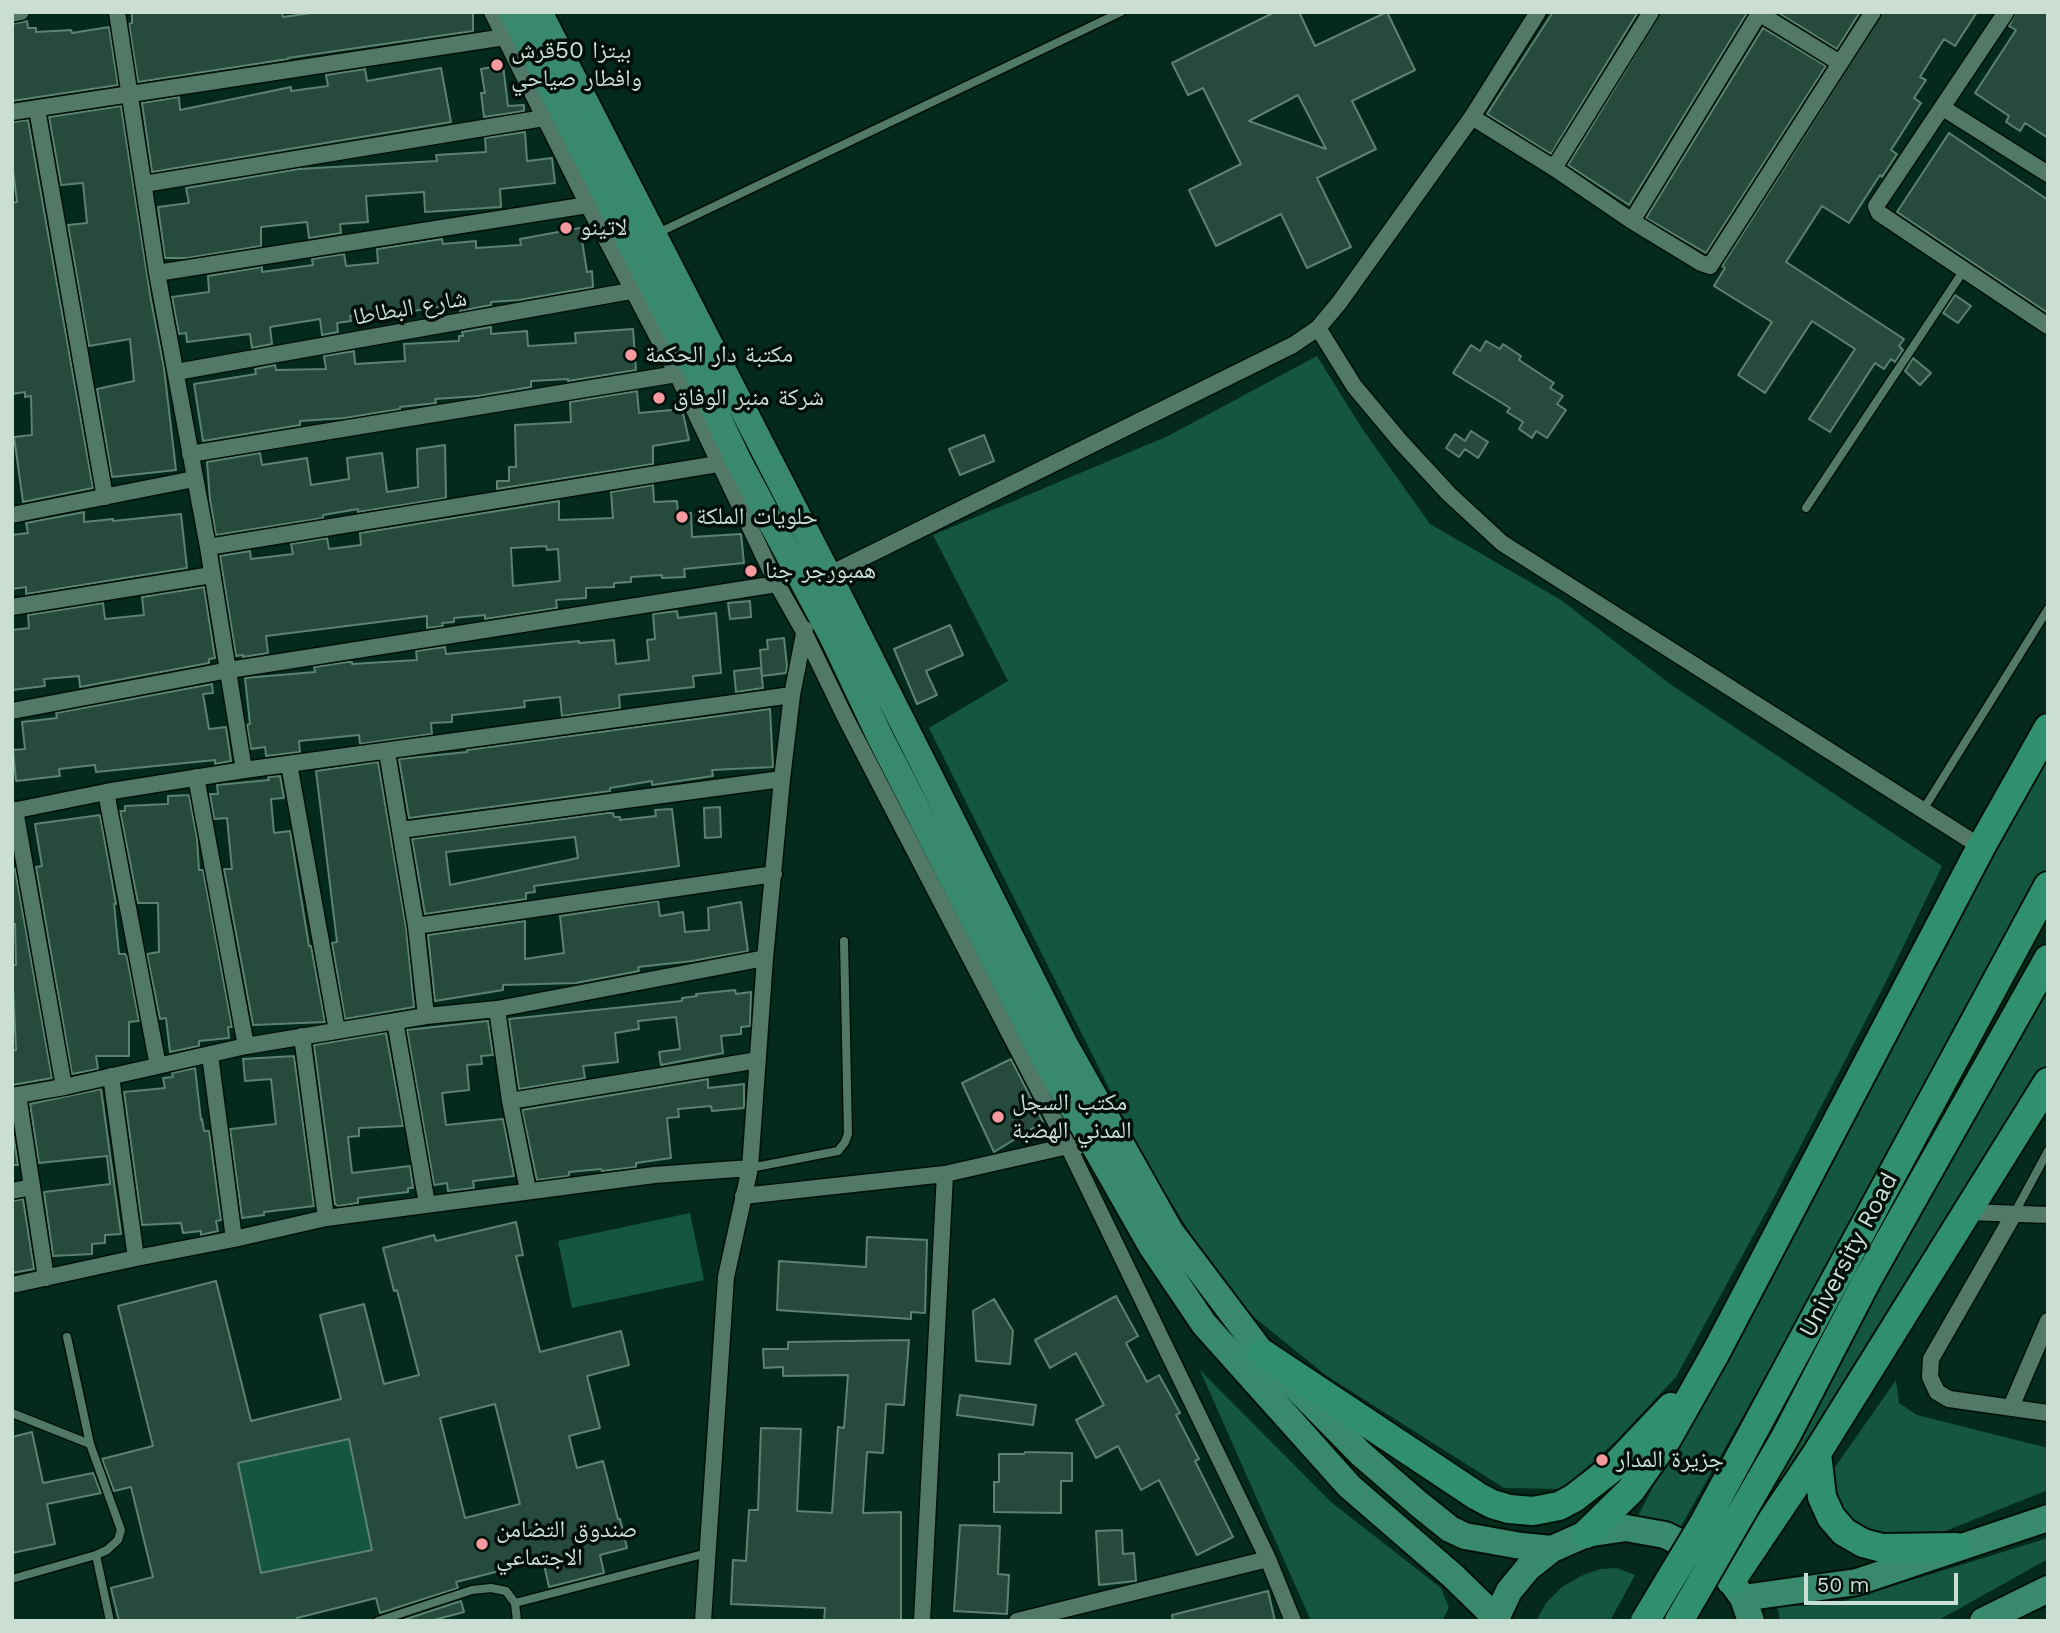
<!DOCTYPE html>
<html>
<head>
<meta charset="utf-8">
<style>
  body { margin:0 }
  #map { position:relative; width:2060px; height:1633px; overflow:hidden; background:#032a1d; font-family:"Work Sans",sans-serif }
  canvas { display:block }
  .frame { position:absolute; inset:0; border:14px solid #caded4; pointer-events:none }
  .scale { position:absolute; left:1804px; top:1573px; width:154px; height:32px; box-sizing:border-box; border:4px solid #caded4; border-top:0; padding-left:9px; font-size:21px; line-height:24px; white-space:nowrap; color:#caded4; -webkit-text-stroke:5px #030f0a; paint-order:stroke }
</style>
</head>
<body>
<div id="map">
<canvas width="2060" height="1633"></canvas>
<div class="frame"></div>
<div class="scale">50 m</div>
</div>
<script>
const ctx = document.querySelector('canvas').getContext('2d');
ctx.lineJoin = 'round';
function fillPath(path, color) { ctx.fillStyle = color; ctx.fill(path, 'evenodd'); }
const toPath = rows => new Path2D(rows.map(r => 'M' + r).join(''));
function stroke(path, color, width, dash) { ctx.strokeStyle = color; ctx.lineWidth = width; ctx.lineCap = dash ? 'butt' : 'round'; ctx.setLineDash(dash || []); ctx.stroke(path); }
function drawText(font, color, halo, rows, align = 'center') {
  ctx.font = font + ' "Work Sans","Noto Naskh Arabic",sans-serif'; ctx.lineWidth = 7; ctx.setLineDash([]); ctx.textBaseline = 'middle'; ctx.strokeStyle = halo; ctx.fillStyle = color; for (const [text, x, y, turn = 0] of rows) {
    ctx.save(); ctx.translate(x, y); ctx.rotate((+turn || 0) * Math.PI / 180); ctx.textAlign = isNaN(turn) ? turn : align; if (halo) ctx.strokeText(text, 0, 0); ctx.fillText(text, 0, 0); ctx.restore();
  }
}
const green = toPath([
  [1317,356,1361,427,1430,524,1561,600,1670,684,1942,866,1892,970,1771,1203,1676,1377,1617,1440,1563,1489,1504,1488,1327,1376,1255,1318,1216,1275,1145,1160,929,728,1008,681,933,535,1168,436],
  [2048,746,2047,870,1882,1160,1792,1329,1680,1528,1638,1516,1654,1485,1681,1445],
  [2048,987,2048,1062,1741,1553,1728,1546],
  [690,1213,704,1280,572,1308,558,1241],
  [1200,1370,1331,1502,1441,1588,1449,1608,1442,1621,1311,1621],
  [1896,1380,1899,1403,1917,1415,2048,1448,2048,1490,1918,1542,1871,1545,1846,1525,1826,1480],
  [349,1439,372,1550,261,1573,238,1463],
  [2048,1538,2048,1559,1937,1621,1780,1621,1777,1604,1806,1606,1844,1601],
  [1617,1568,1635,1575,1610,1621,1536,1621,1546,1603,1562,1587,1581,1576,1600,1569]
]);
const building = toPath([
  [132,12,282,12,283,17,319,12,473,12,473,31,288,58,288,59,138,82,129,24,132,23,132,12],
  [1275,12,1299,12,1315,46,1387,12,1415,70,1352,101,1376,149,1317,178,1351,247,1307,268,1281,214,1216,246,1189,190,1241,164,1203,88,1188,95,1172,63,1275,12],
  [1298,95,1326,149,1249,121,1298,95],
  [1553,12,1638,12,1551,154,1487,114,1553,12],
  [1661,12,1747,13,1629,205,1568,165,1661,12],
  [1777,12,1860,12,1837,49,1777,12],
  [1883,12,1977,12,1955,46,1944,39,1920,77,1926,80,1914,98,1921,103,1891,150,1897,154,1882,177,1880,175,1849,223,1822,206,1786,262,1904,339,1899,346,1903,350,1895,362,1891,359,1884,369,1875,363,1830,432,1809,419,1855,349,1812,321,1765,393,1738,375,1772,322,1714,286,1725,268,1722,266,1883,12],
  [2016,12,2048,12,2048,138,2025,123,2020,131,2006,122,2009,116,1975,93,2016,30,2009,26,2016,12],
  [27,21,28,28,36,28,36,32,71,30,72,33,109,27,118,85,12,101,12,24,27,21],
  [1763,28,1826,66,1706,253,1646,218,1763,28],
  [503,65,508,106,524,105,524,111,484,117,481,93,485,93,481,69,503,65],
  [441,68,451,122,152,172,142,103,179,97,180,110,291,87,291,91,328,86,326,75,365,69,367,81,441,68],
  [121,106,151,300,164,368,176,470,112,477,97,389,134,381,130,339,89,346,68,225,87,223,83,183,61,185,49,117,121,106],
  [28,120,93,488,23,502,14,437,32,435,31,396,25,397,25,392,12,394,12,203,17,202,12,162,12,122,28,120],
  [525,132,527,161,552,158,555,183,500,189,501,207,425,212,424,192,366,196,368,222,340,224,341,233,309,238,307,222,261,227,261,246,187,258,165,258,158,207,189,203,186,188,299,169,437,161,436,155,486,152,485,138,525,132],
  [1949,133,2048,200,2048,313,1897,212,1949,133],
  [580,228,587,272,592,271,593,287,519,300,491,302,491,305,460,311,460,303,408,312,407,310,350,316,351,321,337,323,338,332,322,335,320,319,270,327,272,344,252,348,250,334,187,342,186,333,179,334,172,297,209,292,208,276,262,267,262,272,313,265,312,259,344,254,346,266,378,263,377,249,442,239,443,244,476,241,476,248,521,245,520,239,580,228],
  [1955,295,1971,306,1958,323,1943,313,1955,295],
  [491,327,491,334,527,331,528,346,576,343,575,333,633,329,636,370,568,381,568,379,531,381,531,387,478,396,435,399,436,403,400,407,400,409,345,418,300,421,300,425,203,441,194,384,256,374,255,369,275,365,276,370,326,369,324,356,354,351,355,364,405,361,404,344,459,341,459,336,463,336,462,332,491,327],
  [1486,341,1500,349,1503,344,1521,356,1519,360,1554,383,1550,388,1563,396,1557,404,1566,410,1547,438,1536,431,1532,438,1519,429,1523,422,1507,412,1510,408,1453,373,1471,345,1480,351,1486,341],
  [1913,358,1931,373,1920,385,1905,371,1913,358],
  [637,391,639,413,682,409,689,440,653,446,653,464,497,489,497,481,509,481,509,467,516,467,515,425,571,422,570,402,637,391],
  [1471,431,1488,442,1478,458,1465,449,1459,457,1446,448,1455,434,1465,441,1471,431],
  [984,435,994,461,960,475,949,449,984,435],
  [445,445,446,498,358,512,358,509,323,515,323,518,216,535,210,500,207,462,260,453,262,465,307,458,311,485,349,479,347,458,382,453,387,492,418,487,417,449,445,445],
  [653,485,654,502,677,501,678,514,691,513,692,537,741,534,744,563,684,569,685,577,662,578,662,575,631,577,631,582,614,583,614,587,586,588,586,598,556,600,557,608,485,619,485,615,454,618,454,622,442,623,443,626,427,628,427,616,266,636,268,653,243,657,243,655,236,656,220,556,250,551,251,559,293,554,291,544,327,538,329,549,361,545,360,533,559,501,559,520,613,518,611,492,653,485],
  [546,546,547,550,558,549,560,581,513,586,511,548,546,546],
  [84,512,84,522,113,519,113,521,181,514,187,568,26,594,26,587,12,589,12,535,28,533,26,523,84,512],
  [204,587,215,658,209,659,209,663,80,687,79,676,44,679,45,686,12,690,12,630,29,628,28,615,103,603,105,619,144,615,142,597,204,587],
  [750,601,751,617,730,619,728,603,750,601],
  [677,611,678,618,716,613,721,673,693,676,694,687,619,695,620,708,562,716,560,697,524,701,525,707,452,715,452,722,431,723,432,734,360,744,359,735,299,741,300,752,266,756,265,747,251,749,247,725,250,724,245,678,315,672,314,667,347,662,352,662,352,664,417,660,416,651,445,647,446,654,579,641,579,643,614,640,616,664,649,660,647,640,655,639,653,614,677,611],
  [950,625,963,655,926,671,937,695,917,704,894,649,950,625],
  [784,638,787,666,786,673,762,676,760,650,768,649,767,640,784,638],
  [761,668,763,688,736,692,734,671,761,668],
  [212,684,213,693,203,694,209,729,226,727,231,761,215,764,215,760,96,772,95,765,59,769,60,776,16,781,13,750,25,749,22,722,57,718,56,713,212,684],
  [770,709,773,767,712,770,713,776,652,785,652,781,610,788,610,791,409,818,399,759,467,752,467,750,770,709],
  [378,762,406,927,414,1007,345,1019,332,943,337,942,316,771,378,762],
  [280,776,284,798,271,799,274,833,290,831,309,946,311,946,325,1022,253,1025,224,869,232,869,227,818,214,819,210,794,218,794,217,785,269,780,268,777,280,776],
  [189,795,197,838,199,870,203,870,232,1027,228,1027,229,1038,199,1041,199,1046,170,1052,166,1018,160,1019,147,954,159,952,158,903,138,903,120,811,125,811,125,806,168,804,168,796,189,795],
  [720,807,721,837,705,838,704,808,720,807],
  [672,809,679,866,534,886,535,892,526,893,526,899,425,914,412,839,607,813,613,813,614,817,620,817,620,820,656,816,655,810,672,809],
  [575,837,578,858,450,885,446,852,575,837],
  [100,815,116,904,114,904,119,954,125,954,127,957,139,1021,129,1022,129,1056,96,1056,98,1069,72,1074,36,867,42,866,35,824,100,815],
  [12,869,15,869,52,1078,12,1085,12,1050,16,1050,12,965,16,965,15,924,12,924,12,869],
  [658,901,660,916,683,912,685,932,709,930,708,908,741,902,748,951,692,961,638,967,639,971,576,983,503,985,503,990,435,1001,428,935,525,921,525,959,564,953,560,916,658,901],
  [735,990,736,994,751,992,750,1026,741,1027,741,1034,721,1036,723,1053,661,1065,659,1052,680,1049,676,1017,638,1021,639,1029,615,1033,618,1062,583,1066,585,1078,519,1089,509,1019,682,1001,682,998,697,996,696,994,735,990],
  [488,1021,493,1055,481,1056,482,1064,467,1065,469,1090,442,1093,446,1125,503,1119,514,1176,473,1181,474,1188,448,1191,447,1183,434,1185,407,1030,488,1021],
  [386,1033,403,1126,359,1128,359,1136,348,1137,352,1173,410,1166,413,1188,408,1188,408,1192,358,1198,358,1203,338,1206,335,1204,314,1045,386,1033],
  [294,1056,314,1206,264,1212,264,1215,242,1218,230,1129,276,1124,271,1079,245,1081,243,1059,294,1056],
  [1011,1059,1043,1122,994,1152,962,1083,1011,1059],
  [195,1068,201,1120,202,1119,204,1131,209,1131,221,1220,216,1221,218,1231,201,1235,201,1231,183,1233,181,1223,142,1225,124,1092,165,1088,163,1078,173,1077,172,1073,195,1068],
  [708,1079,708,1088,744,1084,744,1108,712,1111,711,1106,678,1109,679,1117,667,1118,671,1158,636,1163,636,1167,602,1171,601,1169,569,1172,569,1176,537,1180,522,1110,708,1079],
  [101,1089,121,1234,105,1235,105,1243,92,1244,92,1254,53,1256,44,1192,110,1184,107,1156,39,1163,30,1104,101,1089],
  [12,1127,18,1165,12,1165,12,1127],
  [23,1199,34,1269,12,1273,12,1201,23,1199],
  [516,1222,523,1255,516,1256,540,1352,621,1331,629,1365,587,1376,600,1428,569,1436,577,1468,603,1461,618,1519,620,1519,627,1548,600,1555,604,1573,549,1587,543,1560,456,1582,458,1588,380,1613,376,1598,297,1618,298,1621,119,1621,111,1588,153,1577,131,1487,114,1491,102,1459,153,1446,118,1306,216,1281,251,1421,341,1399,320,1315,364,1304,384,1384,419,1375,397,1290,394,1291,383,1248,434,1235,436,1241,516,1222],
  [495,1404,520,1504,465,1518,440,1418,495,1404],
  [349,1439,372,1550,261,1573,238,1463,349,1439],
  [867,1237,927,1240,925,1313,911,1312,911,1319,777,1310,779,1261,866,1267,867,1237],
  [1116,1296,1138,1336,1126,1343,1147,1382,1159,1375,1180,1413,1176,1415,1199,1459,1195,1461,1233,1537,1197,1555,1159,1480,1141,1490,1118,1446,1096,1458,1076,1420,1104,1405,1076,1353,1050,1368,1035,1340,1116,1296],
  [994,1299,1013,1331,1010,1364,976,1361,973,1311,994,1299],
  [909,1340,904,1405,886,1404,883,1453,867,1452,863,1513,901,1512,901,1621,824,1621,825,1608,731,1604,733,1560,746,1561,749,1510,758,1510,761,1428,801,1429,797,1511,832,1513,838,1427,844,1428,848,1375,783,1376,783,1367,764,1368,763,1349,788,1349,788,1342,909,1340],
  [960,1395,1036,1405,1033,1425,957,1415,960,1395],
  [32,1432,43,1483,93,1473,101,1493,47,1504,55,1544,12,1553,12,1437,32,1432],
  [1025,1452,1072,1453,1072,1481,1061,1481,1061,1513,994,1512,994,1482,999,1482,999,1454,1024,1454,1025,1452],
  [960,1525,1000,1526,998,1574,1009,1575,1007,1614,954,1611,960,1525],
  [1122,1530,1123,1554,1134,1553,1136,1581,1099,1585,1096,1531,1122,1530],
  [1268,1591,1275,1621,1173,1621,1172,1615,1268,1591],
  [461,1601,464,1612,430,1621,400,1621,461,1601]
]);
const service = toPath([
  [656,234,1121,12],
  [1806,508,1964,270],
  [1923,810,2048,609],
  [750,1168,838,1151,845,1142,848,1134,844,941],
  [2014,1214,2048,1151],
  [67,1337,90,1444,121,1530,118,1540,107,1550,96,1555,110,1621],
  [12,1413,90,1444],
  [12,1579,96,1555],
  [515,1603,517,1621],
  [378,1621,472,1590,491,1588,506,1591,515,1603,707,1553]
]);
const minor = toPath([
  [117,12,157,273,208,547,244,770],
  [492,12,588,205,677,374,777,584,803,630,846,719,1068,1146,1268,1559,1293,1621],
  [1757,12,1840,63],
  [2006,12,1876,206,1879,213,2048,326],
  [12,14,21,12],
  [1943,108,2048,174],
  [37,109,105,497],
  [12,112,505,37],
  [1472,117,1554,168,1632,221,1701,263,1710,266,1873,12],
  [1554,168,1651,12],
  [144,184,544,118],
  [1632,221,1760,12],
  [157,273,588,205],
  [1318,328,1354,386,1400,441,1449,494,1502,543,1981,847],
  [176,372,642,289],
  [190,454,677,374],
  [12,515,194,479],
  [208,547,718,464],
  [828,575,1293,345,1318,328,1339,303,1472,117,1538,12],
  [12,607,212,575],
  [12,711,229,670,777,584],
  [387,752,416,926,426,1016],
  [289,764,337,1031],
  [196,777,246,1046],
  [106,792,158,1066],
  [15,810,64,1087],
  [12,811,106,792,244,770,792,695],
  [401,830,782,779],
  [416,926,774,874],
  [497,1009,510,1101,528,1190],
  [395,1021,427,1204],
  [302,1036,326,1218],
  [210,1055,234,1239],
  [111,1076,136,1258],
  [18,1095,46,1278],
  [12,1096,64,1087,246,1046,426,1016,497,1009,765,958],
  [510,1101,758,1060],
  [12,1191,32,1187],
  [743,1196,945,1174,1068,1146,1075,1149],
  [1968,1212,2048,1215],
  [2014,1214,1931,1359,1930,1377,1937,1392,1949,1399,2048,1413],
  [12,1285,136,1258,234,1239,326,1218,654,1175,750,1168],
  [2011,1407,2048,1321],
  [703,1621,726,1277,750,1168,765,958,782,779,792,695,805,629],
  [922,1621,945,1174],
  [1017,1621,1268,1559]
]);
const primary = toPath([
  [512,12,695,369,738,460,833,638,880,737,1045,1059,1152,1247,1204,1324,1349,1486,1453,1576,1496,1618],
  [539,12,842,602,1065,1045,1170,1231,1262,1353,1361,1454,1420,1505,1450,1529,1465,1536,1521,1546,1552,1549],
  [1743,1598,1857,1582,2048,1518],
  [1495,1621,1509,1591,1528,1568,1552,1549,1586,1534,1626,1528,1665,1535,1702,1553,1731,1581,1743,1598,1751,1621],
  [1983,1621,2048,1589]
]);
const trunk = toPath([
  [1841,1269,2048,886],
  [1866,1282,2048,959],
  [1262,1353,1477,1496,1492,1504,1509,1509,1533,1511,1559,1506,1574,1498,1615,1466,1671,1407],
  [1817,1453,1822,1497,1831,1517,1844,1532,1863,1543,1882,1548,1956,1547],
  [1586,1534,1631,1490,1667,1439,1715,1354,1981,847,2048,728],
  [1731,1581,1817,1453,2048,1082]
]);
const trunkBridge = toPath([
  [1645,1621,1704,1523,1841,1269],
  [1679,1621,1786,1436,1866,1282]
]);
const markers = [
  [497,65,7,"#f49a9f"],
  [566,228,7,"#f49a9f"],
  [631,355,7,"#f49a9f"],
  [659,398,7,"#f49a9f"],
  [682,517,7,"#f49a9f"],
  [751,571,7,"#f49a9f"],
  [998,1117,7,"#f49a9f"],
  [1602,1460,7,"#f49a9f"],
  [482,1544,7,"#f49a9f"]
];
const poiNames = [
  ["بيتزا 50قرش",511,51],
  ["وافطار صياحي",511,79],
  ["لاتينو",580,228],
  ["مكتبة دار الحكمة",645,355],
  ["شركة منبر الوفاق",673,398],
  ["حلويات الملكة",696,517],
  ["همبورجر جنا",765,571],
  ["مكتب السجل",1012,1103],
  ["المدني الهضبة",1012,1131],
  ["جزيرة المدار",1616,1460],
  ["صندوق التضامن",496,1530],
  ["الاجتماعي",496,1558]
];
const streetNames = [
  ["شارع البطاطا",410,308,-10],
  ["University Road",1849,1255,-62]
];
fillPath(green, '#155640');
fillPath(building, '#264b3d');
stroke(building, '#5c8272', 2);
stroke(service, '#001108', 11);
stroke(minor, '#001108', 19);
stroke(primary, '#001108', 30);
stroke(trunk, '#001108', 32);
stroke(service, '#527868', 8);
stroke(minor, '#527868', 16);
stroke(primary, '#38896d', 26);
stroke(trunk, '#308f6f', 28);
stroke(trunkBridge, '#001108', 32, []);
stroke(trunkBridge, '#308f6f', 28);
for (const [x, y, r, color] of markers) { const dot = new Path2D(); dot.arc(x, y, r, 0, 2 * Math.PI); ctx.fillStyle = color; ctx.fill(dot); stroke(dot, '#030f0a', 2.5); }
drawText('24px', '#caded4', '#030f0a', poiNames, 'left');
drawText('24px', '#caded4', '#030f0a', streetNames);
</script>
</body>
</html>
